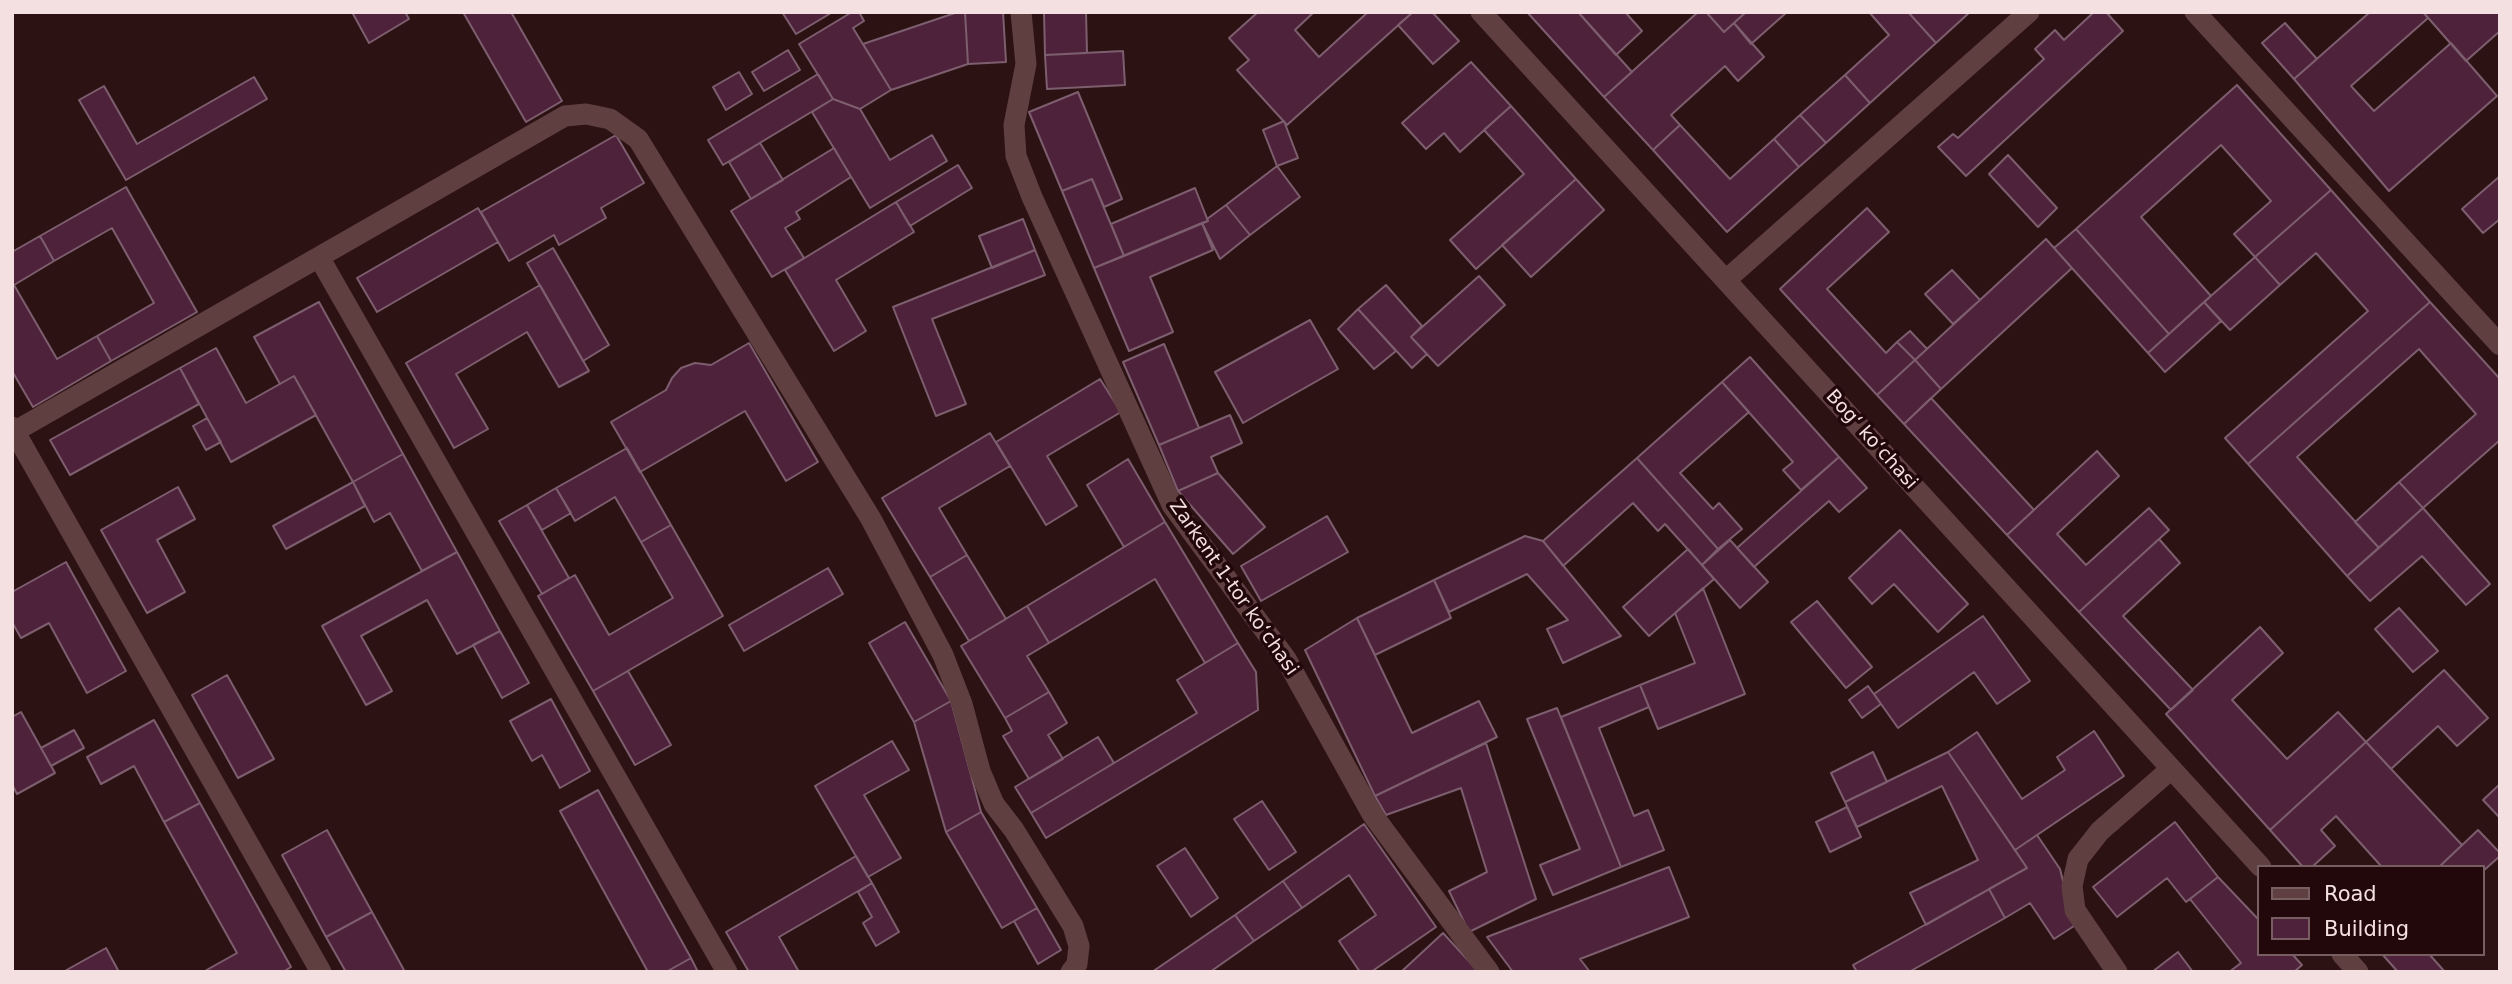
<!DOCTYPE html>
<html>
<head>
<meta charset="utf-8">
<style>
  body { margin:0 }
  #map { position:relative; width:2512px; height:984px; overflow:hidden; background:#2d1214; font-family:"DejaVu Sans",sans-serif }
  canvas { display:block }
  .frame { position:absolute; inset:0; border:14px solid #f4e0e0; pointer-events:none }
  .legend { position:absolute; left:2257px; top:865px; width:228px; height:91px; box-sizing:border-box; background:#23080b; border:2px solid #775e60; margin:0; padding:9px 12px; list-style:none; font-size:21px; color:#f4e0e0 }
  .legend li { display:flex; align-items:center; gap:14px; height:35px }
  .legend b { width:35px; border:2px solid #775e60 }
</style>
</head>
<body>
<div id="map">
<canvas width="2512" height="984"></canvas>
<div class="frame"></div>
<ul class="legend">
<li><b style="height:9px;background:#603f41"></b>Road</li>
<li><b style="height:19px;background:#4f223b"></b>Building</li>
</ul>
</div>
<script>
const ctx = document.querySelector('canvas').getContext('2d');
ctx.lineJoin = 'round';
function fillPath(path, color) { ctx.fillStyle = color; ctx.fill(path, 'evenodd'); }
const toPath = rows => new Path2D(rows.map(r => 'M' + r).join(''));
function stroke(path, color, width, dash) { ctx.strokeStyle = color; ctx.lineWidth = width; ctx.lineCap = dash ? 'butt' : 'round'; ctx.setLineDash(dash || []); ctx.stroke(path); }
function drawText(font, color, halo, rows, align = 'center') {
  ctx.font = font + ' "DejaVu Sans",sans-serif'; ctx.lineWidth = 7; ctx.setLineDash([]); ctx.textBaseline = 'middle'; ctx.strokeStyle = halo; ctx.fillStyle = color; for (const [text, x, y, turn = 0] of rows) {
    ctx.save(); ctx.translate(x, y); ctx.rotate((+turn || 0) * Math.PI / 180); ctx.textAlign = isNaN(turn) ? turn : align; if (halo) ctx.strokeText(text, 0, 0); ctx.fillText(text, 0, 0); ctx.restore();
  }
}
const building = toPath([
  [352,12,405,12,409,19,369,43,352,12],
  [463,12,511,12,562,101,526,122,463,12],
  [782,12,831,12,831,13,796,34,782,12],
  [852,12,859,12,864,21,853,28,891,90,860,109,833,99,799,44,852,12],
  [958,12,965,12,968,64,891,90,863,44,958,12],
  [965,12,1003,12,1006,62,968,64,965,12],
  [1044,12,1086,12,1087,53,1045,55,1044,12],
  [1258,12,1314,12,1295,30,1319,57,1368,12,1413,12,1287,125,1237,70,1249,60,1229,38,1258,12],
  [1413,12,1432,12,1459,41,1433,64,1398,25,1413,12],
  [1527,12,1578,12,1632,72,1604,97,1527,12],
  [1578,12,1625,12,1642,31,1616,55,1578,12],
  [1698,12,1706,12,1724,32,1734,23,1764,57,1738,81,1725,66,1671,115,1680,125,1653,150,1604,97,1698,12],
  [1706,12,1746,12,1724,32,1706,12],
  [1746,12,1787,12,1751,44,1734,23,1746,12],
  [1869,12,1908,12,1936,43,1870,103,1845,75,1889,35,1869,12],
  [1908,12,1970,12,1936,43,1908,12],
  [2094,12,2106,12,2123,31,1966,176,1938,147,1953,134,1958,138,2044,59,2035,49,2055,30,2064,40,2094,12],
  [2370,12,2423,12,2428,18,2351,86,2374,111,2451,43,2497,96,2389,191,2294,79,2370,12],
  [2423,12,2500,12,2500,31,2466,61,2423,12],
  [2285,23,2317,59,2294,79,2262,43,2285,23],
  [788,50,800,70,764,91,752,72,788,50],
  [1123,51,1125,85,1047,89,1045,55,1123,51],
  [1471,62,1511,106,1460,152,1444,133,1426,149,1402,123,1471,62],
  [739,72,752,94,726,110,713,87,739,72],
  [818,74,833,99,723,165,708,140,818,74],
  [1845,75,1870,103,1826,143,1800,115,1845,75],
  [254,77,267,99,126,180,79,100,104,86,137,144,254,77],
  [2237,85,2331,190,2255,257,2234,234,2271,201,2221,145,2141,217,2211,296,2169,334,2076,229,2237,85],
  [1078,92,1122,199,1104,207,1092,179,1062,191,1029,112,1078,92],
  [833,99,860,109,890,160,932,135,947,161,870,208,812,112,833,99],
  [1511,106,1576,179,1476,269,1450,240,1524,174,1484,130,1511,106],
  [1800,115,1826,143,1799,167,1774,139,1800,115],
  [1284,121,1298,158,1277,166,1263,130,1284,121],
  [1680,125,1730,179,1774,139,1799,167,1727,232,1653,150,1680,125],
  [616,135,644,183,601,208,606,218,559,245,554,235,509,261,481,212,616,135],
  [760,143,783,180,751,199,729,162,760,143],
  [834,148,851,177,796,212,800,219,785,228,804,258,772,277,731,211,834,148],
  [2008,155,2057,208,2038,227,1989,174,2008,155],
  [958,165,972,188,910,226,896,202,958,165],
  [1277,166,1300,197,1250,235,1226,205,1277,166],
  [2500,176,2500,219,2483,233,2462,209,2500,176],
  [1092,179,1124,256,1094,268,1062,191,1092,179],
  [1576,179,1604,210,1531,277,1502,245,1576,179],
  [126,187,197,312,111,361,97,336,154,303,112,228,54,261,40,236,126,187],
  [1195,188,1208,221,1124,256,1111,224,1195,188],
  [2331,190,2430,302,2248,464,2225,438,2368,311,2316,253,2280,285,2255,257,2331,190],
  [896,202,914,232,836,280,866,331,834,351,785,270,896,202],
  [1226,205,1250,235,1220,259,1202,223,1208,221,1207,219,1226,205],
  [478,208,498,242,377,312,357,278,478,208],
  [1867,208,1889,232,1827,289,1886,353,1897,342,1915,360,1877,395,1780,289,1867,208],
  [1023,219,1035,250,992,268,979,236,1023,219],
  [1202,223,1213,250,1150,277,1173,332,1129,351,1094,268,1202,223],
  [2076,229,2169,334,2148,353,2054,248,2076,229],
  [40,236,54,261,14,285,57,359,97,336,111,361,33,407,12,371,12,252,40,236],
  [2046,239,2072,268,1941,389,1915,360,2046,239],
  [553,248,609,345,583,361,527,263,553,248],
  [1035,250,1045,275,932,319,966,404,936,416,893,307,1035,250],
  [2255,257,2280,285,2230,330,2204,302,2255,257],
  [1952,270,1980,300,1953,324,1925,294,1952,270],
  [1479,276,1505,305,1438,366,1411,337,1479,276],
  [540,285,589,371,559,387,527,332,456,374,488,429,454,448,406,363,540,285],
  [1386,285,1422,326,1411,337,1427,354,1412,368,1358,309,1386,285],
  [319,302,403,454,353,482,294,376,280,384,254,337,319,302],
  [2204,302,2221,321,2165,372,2148,353,2204,302],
  [2430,302,2500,379,2500,440,2423,508,2399,482,2476,414,2419,349,2297,457,2379,548,2347,576,2248,464,2430,302],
  [1358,309,1396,351,1374,369,1338,329,1358,309],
  [1310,320,1338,369,1243,423,1215,372,1310,320],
  [1910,331,1927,349,1915,360,1897,342,1910,331],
  [749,343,818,462,786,481,745,411,640,472,611,422,666,390,672,378,681,368,695,363,711,365,749,343],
  [1164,344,1199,428,1159,445,1123,362,1164,344],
  [216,348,246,403,294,376,316,415,231,462,180,368,216,348],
  [1750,357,1839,457,1801,490,1783,470,1793,462,1722,382,1750,357],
  [1915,360,1941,389,1904,424,1877,395,1915,360],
  [180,368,199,404,70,475,50,440,180,368],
  [1100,379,1121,412,1047,456,1077,506,1046,525,996,442,1100,379],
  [1722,382,1749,412,1680,473,1713,509,1719,503,1742,529,1718,549,1637,458,1722,382],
  [1931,398,2034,510,2007,535,1904,424,1931,398],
  [1230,415,1242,443,1211,457,1218,473,1178,491,1159,445,1230,415],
  [207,418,221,442,206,450,193,426,207,418],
  [990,433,1010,466,939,508,967,555,930,577,882,498,990,433],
  [627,448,671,525,641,542,615,497,575,521,556,488,627,448],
  [2097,451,2119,476,2057,534,2086,565,2149,508,2169,530,2079,612,2007,535,2097,451],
  [403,454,457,552,422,571,390,513,374,522,353,482,403,454],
  [1839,457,1867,488,1839,512,1829,501,1754,567,1737,548,1839,457],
  [1637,458,1718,549,1702,565,1665,524,1658,531,1633,503,1563,566,1543,541,1637,458],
  [1128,459,1165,522,1124,547,1087,485,1128,459],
  [1218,473,1265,527,1233,554,1178,491,1218,473],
  [353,482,365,506,286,549,273,526,353,482],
  [2399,482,2423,508,2379,548,2355,522,2399,482],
  [178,487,195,519,157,540,185,592,147,613,101,530,178,487],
  [556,488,571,513,542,530,527,505,556,488],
  [527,505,569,578,542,594,499,521,527,505],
  [2423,508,2490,584,2466,605,2422,556,2370,601,2347,576,2423,508],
  [1327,516,1348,552,1261,601,1241,566,1327,516],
  [1165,522,1238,643,1205,663,1155,579,1049,643,1027,606,1165,522],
  [671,525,723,616,593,691,538,596,575,575,609,635,673,598,641,542,671,525],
  [1900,530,1968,604,1938,632,1894,584,1872,604,1849,578,1900,530],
  [1525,536,1543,541,1621,636,1563,663,1547,629,1568,620,1527,574,1449,612,1434,580,1525,536],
  [2159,539,2180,563,2123,616,2193,690,2171,710,2079,612,2159,539],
  [1730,540,1768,582,1740,608,1702,565,1730,540],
  [1688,549,1714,579,1649,636,1623,607,1688,549],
  [457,552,500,631,457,654,427,600,361,636,392,691,366,705,322,626,457,552],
  [967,555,1006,619,969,641,930,577,967,555],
  [66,562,126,671,87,693,49,623,21,638,12,622,12,592,66,562],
  [828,568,843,594,744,651,729,625,828,568],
  [1434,580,1451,618,1375,655,1357,618,1434,580],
  [1703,588,1745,694,1658,729,1640,685,1695,663,1675,613,1703,588],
  [1817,601,1872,667,1846,688,1791,622,1817,601],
  [1027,606,1049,643,1027,656,1049,692,1005,718,961,646,1027,606],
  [2399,608,2438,651,2413,672,2375,629,2399,608],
  [1983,616,2030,681,1997,704,1974,672,1898,728,1874,694,1983,616],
  [1357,618,1412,733,1479,701,1497,737,1375,796,1305,650,1357,618],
  [905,622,951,701,914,722,869,643,905,622],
  [2260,627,2283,653,2232,700,2287,759,2338,712,2366,742,2270,830,2166,714,2260,627],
  [500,631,529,683,502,698,473,645,500,631],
  [1238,643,1256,672,1258,710,1046,838,1031,813,1197,713,1177,680,1238,643],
  [2444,670,2488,718,2457,746,2438,726,2391,769,2366,742,2444,670],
  [628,671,671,745,635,765,593,691,628,671],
  [227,675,274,759,238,778,192,695,227,675],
  [1640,685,1649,707,1599,728,1634,816,1648,810,1664,850,1621,867,1561,717,1640,685],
  [1868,686,1881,704,1862,718,1849,700,1868,686],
  [1049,692,1067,723,1048,735,1063,759,1029,779,1003,736,1012,731,1005,718,1049,692],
  [551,699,590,771,560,788,542,755,532,761,510,721,551,699],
  [951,701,981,812,946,832,914,722,951,701],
  [1557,708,1621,867,1553,895,1540,865,1580,849,1527,719,1557,708],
  [21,712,55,773,17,794,12,784,12,717,21,712],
  [154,720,200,803,164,822,134,766,101,784,87,757,154,720],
  [74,730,84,748,51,766,41,748,74,730],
  [2094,731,2124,776,2015,850,1948,752,1977,732,2022,799,2065,770,2057,757,2094,731],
  [1098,737,1114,763,1031,813,1015,787,1098,737],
  [892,741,909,770,864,795,901,858,868,877,815,786,892,741],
  [2366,742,2462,845,2439,867,2382,867,2336,816,2321,830,2335,846,2312,867,2303,867,2270,830,2366,742],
  [1486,743,1536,899,1469,932,1449,891,1487,872,1461,788,1386,815,1375,796,1486,743],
  [1873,752,1887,782,1845,802,1831,773,1873,752],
  [1948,752,2027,868,1926,925,1910,893,1978,860,1942,786,1857,827,1845,802,1948,752],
  [2500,784,2500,818,2483,800,2500,784],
  [598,790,691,958,666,972,648,972,560,811,598,790],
  [1262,801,1296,852,1269,870,1234,819,1262,801],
  [200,803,291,967,283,972,203,972,237,953,164,822,200,803],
  [1847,807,1861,837,1830,852,1816,822,1847,807],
  [981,812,1037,908,1002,928,946,832,981,812],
  [2175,822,2218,877,2186,902,2167,878,2117,917,2093,887,2175,822],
  [1364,824,1436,927,1371,972,1360,972,1339,941,1376,915,1349,875,1302,908,1283,881,1364,824],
  [327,830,372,912,326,937,282,855,327,830],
  [2478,830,2500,853,2500,856,2482,872,2482,867,2439,867,2478,830],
  [2037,835,2060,869,2074,926,2054,939,2030,903,2005,918,1989,889,2027,868,2015,850,2037,835],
  [1185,848,1218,898,1191,917,1157,866,1185,848],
  [856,856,872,883,779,937,799,972,749,972,726,932,856,856],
  [1669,867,1689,917,1580,959,1590,972,1513,972,1487,937,1669,867],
  [2218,877,2258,919,2258,954,2292,954,2302,965,2294,972,2229,972,2241,963,2190,899,2218,877],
  [1283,881,1302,908,1254,941,1235,915,1283,881],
  [872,883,899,932,876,946,863,923,872,917,858,892,872,883],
  [1989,889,2005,918,1909,972,1857,972,1853,965,1989,889],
  [1037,908,1061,950,1038,964,1014,921,1037,908],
  [372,912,405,972,346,972,326,937,372,912],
  [1235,915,1254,941,1210,972,1152,972,1235,915],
  [1443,933,1479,972,1401,972,1443,933],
  [106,948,119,972,63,972,106,948],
  [2178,952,2193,972,2152,972,2178,952],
  [2382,954,2429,954,2445,972,2398,972,2382,954],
  [691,958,698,972,666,972,691,958]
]);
const minor = toPath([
  [1021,12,1026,64,1014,125,1016,156,1032,197,1172,505,1286,659,1372,814,1489,972],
  [1481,12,2261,867],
  [2195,12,2500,345],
  [319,257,727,972],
  [1726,280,2029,12],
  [12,427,321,972],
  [12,433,565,116,586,114,610,119,638,139,871,519,943,655,962,704,980,771,994,804,1014,830,1073,926,1079,946,1077,964,1071,972],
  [2342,954,2358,972],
  [2117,972,2075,910,2072,886,2078,859,2100,831,2171,769]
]);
const streetNames = [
  ["Bogʻ koʻchasi",1871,440,48],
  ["Zarkent 1-tor koʻchasi",1233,588,55]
];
fillPath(building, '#4f223b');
stroke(building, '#7d5e6e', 2);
stroke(minor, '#603f41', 21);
drawText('19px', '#f4e0e0', '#23080b', streetNames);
</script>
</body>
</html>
